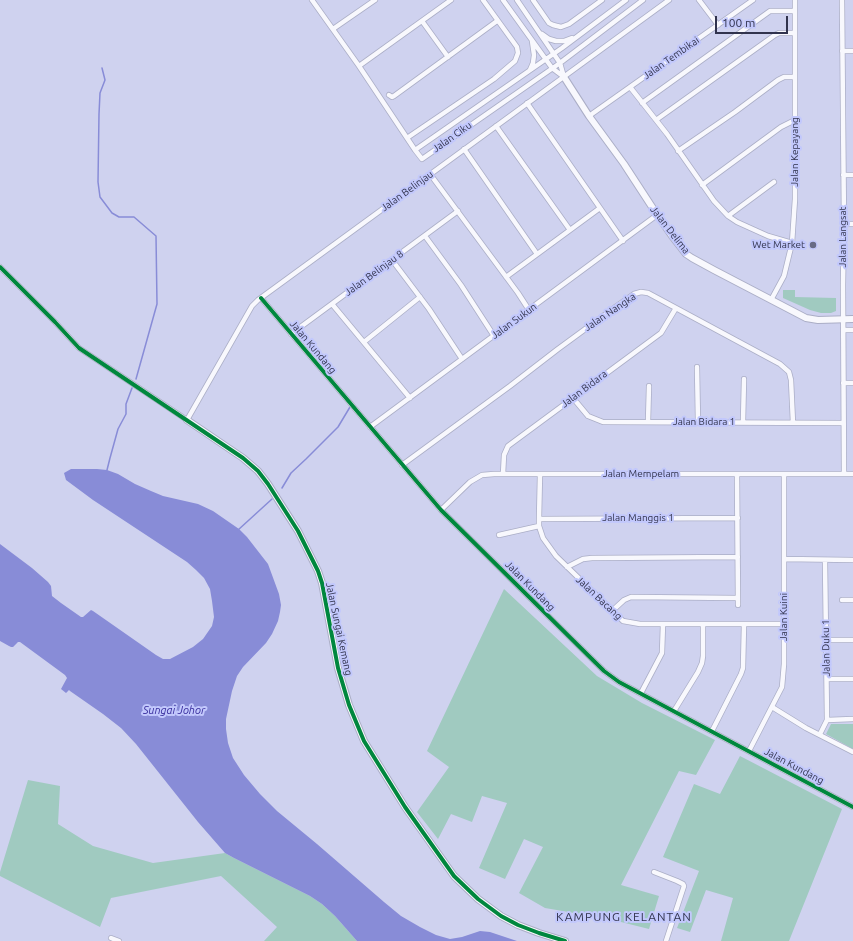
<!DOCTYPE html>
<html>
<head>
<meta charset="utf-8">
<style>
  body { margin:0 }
  #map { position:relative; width:853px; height:941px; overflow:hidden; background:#cfd2ef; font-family:Ubuntu,sans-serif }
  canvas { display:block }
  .scale { position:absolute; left:715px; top:16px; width:73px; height:18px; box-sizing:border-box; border:2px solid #31334d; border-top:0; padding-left:5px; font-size:12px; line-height:14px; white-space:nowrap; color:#31334d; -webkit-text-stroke:3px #c2c8fc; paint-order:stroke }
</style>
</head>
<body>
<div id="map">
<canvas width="853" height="941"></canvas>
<div class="scale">100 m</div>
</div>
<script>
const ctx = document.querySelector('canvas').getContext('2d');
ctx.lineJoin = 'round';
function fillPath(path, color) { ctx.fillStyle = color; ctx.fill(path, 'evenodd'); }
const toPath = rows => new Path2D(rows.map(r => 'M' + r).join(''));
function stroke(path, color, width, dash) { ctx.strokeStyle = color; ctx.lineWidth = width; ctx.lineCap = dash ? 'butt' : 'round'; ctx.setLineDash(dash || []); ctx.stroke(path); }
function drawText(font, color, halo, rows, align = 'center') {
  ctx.font = font + ' Ubuntu,sans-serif'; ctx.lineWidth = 4; ctx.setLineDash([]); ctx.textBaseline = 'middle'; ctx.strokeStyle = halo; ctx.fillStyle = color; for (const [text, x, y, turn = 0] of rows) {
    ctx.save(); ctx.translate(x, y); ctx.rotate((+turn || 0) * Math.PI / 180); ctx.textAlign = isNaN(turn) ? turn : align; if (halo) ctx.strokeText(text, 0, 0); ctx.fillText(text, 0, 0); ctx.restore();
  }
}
const green = toPath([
  [783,290,795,290,795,297,836,298,836,311,831,313,821,313,810,310,783,298],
  [504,589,597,676,642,703,715,740,696,775,679,771,621,885,659,896,649,929,609,919,545,908,519,893,543,847,524,839,505,879,479,868,507,803,482,796,472,822,451,814,438,839,417,812,449,767,427,751],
  [831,724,853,724,853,749,826,734],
  [740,756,842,809,789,941,721,941,733,898,706,890,690,932,677,928,699,871,663,857,694,784,720,794],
  [28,780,60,786,58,824,93,846,153,863,225,853,234,858,310,896,322,904,335,916,357,941,264,941,277,927,221,876,111,898,100,927,0,876,0,872]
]);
const water = toPath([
  [71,469,97,469,107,470,118,474,135,484,151,491,163,496,198,504,213,511,239,529,247,537,268,564,279,594,281,605,280,612,278,621,272,634,266,643,243,667,237,676,232,691,226,719,226,729,228,743,233,758,244,775,260,794,277,811,317,844,384,902,401,916,420,927,436,935,450,939,462,937,480,931,490,932,517,941,357,941,335,916,322,904,310,896,234,858,225,853,198,822,136,744,121,728,103,714,70,691,69,690,66,693,61,689,67,678,65,675,20,642,18,642,13,647,11,647,9,646,0,641,0,544,32,568,48,582,51,586,52,596,61,603,81,617,83,617,91,610,93,611,156,655,163,659,170,659,193,647,203,639,212,626,214,617,212,601,210,589,204,578,196,570,187,562,93,500,66,480,64,473]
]);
const stream = toPath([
  [102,68,105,80,100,93,99,114,98,182,100,197,112,213,119,217,134,217,156,236,157,304,136,379],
  [107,470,110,458,118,429,126,414,126,404,132,388],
  [282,488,291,473,306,459,338,427,350,407],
  [238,530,272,499]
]);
const minor = toPath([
  [312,0,359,66,415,150],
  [503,0,552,68,564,77],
  [517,0,560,63,564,77],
  [533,0,549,23,553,25,561,27,569,24,602,0],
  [626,0,562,48,415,150,422,159,560,63,643,0],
  [699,0,718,25],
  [842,0,844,224,843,285,844,474],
  [422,21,448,57],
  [333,29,375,0],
  [542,34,549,39,556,41,564,41,572,38],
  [842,51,853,51],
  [359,66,451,0],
  [530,70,533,63,534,55,532,41],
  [630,87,667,134,714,201,728,216,737,222,768,236,792,243],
  [389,95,392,97,394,96,497,21],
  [527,103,623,241],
  [642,103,770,11,795,11],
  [589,116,753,0],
  [656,120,775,35,779,33,795,33],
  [496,126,570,230],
  [407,138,494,79,515,61,518,53,517,47,483,0],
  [464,149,537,254],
  [678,151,735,112,778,80,784,77,795,77],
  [430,174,518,293,529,310],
  [843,175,853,175],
  [702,185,781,127,795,120],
  [728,216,774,182],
  [844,224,853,224],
  [425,236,461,285,494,336],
  [392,260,429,309,462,359],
  [0,267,55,322,79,348,187,420,252,306,258,300,669,0],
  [506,277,600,208],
  [261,298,441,510,604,671,619,682,853,807],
  [771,300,784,276,792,243,795,199,795,0],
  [332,304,410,398],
  [843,330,853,330],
  [291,334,458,211],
  [364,342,420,297],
  [697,367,698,422],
  [843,383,853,383],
  [573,398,588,416,603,422,843,423],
  [648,422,649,386],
  [743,422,744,379],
  [370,427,657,215],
  [402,465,510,386,558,349,614,308,634,294,641,292,648,293,780,364,789,372,791,380,793,423],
  [503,474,504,455,508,446,661,333,676,308],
  [540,474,539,519,539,526,543,538,556,556,623,621,640,624,784,624],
  [737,474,738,605],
  [441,510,470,482,482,475,494,474,853,474],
  [539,519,738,518],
  [499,535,539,526],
  [784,559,853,560],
  [567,567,583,559,592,558,738,557],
  [842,600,853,600],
  [612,611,624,600,631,597,738,598],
  [826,640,853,640],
  [827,679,853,679],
  [641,693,662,653,663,624],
  [772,707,806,728,853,752],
  [674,711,698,672,702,663,703,656,703,624],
  [827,720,853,719],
  [712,731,741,674,743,668,744,624],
  [820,734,827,720,825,560],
  [749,751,782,687,784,664,784,474],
  [654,872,677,881,683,884,684,886,666,941],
  [111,938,119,941]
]);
const tertiary = toPath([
  [564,77,589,116,624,164,654,210,672,236,686,254,692,258,714,270,806,318,818,320,853,319],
  [187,420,243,458,258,471,268,484,298,531,318,571,322,583,338,668,349,705,364,741,405,807,454,876,478,899,501,916,518,925,539,933,565,941]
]);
const cycleway = toPath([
  [0,267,55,322,79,348,243,458,258,471,268,484,298,531,318,571,322,583,338,668,349,705,364,741,405,807,454,876,478,899,501,916,518,925,539,933,565,941],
  [261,298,441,510,604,671,619,682,853,807]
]);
const markers = [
  [813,245,4,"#686b86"]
];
const streetNames = [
  ["Jalan Tembikai",671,58,-35],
  ["Jalan Ciku",452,137,-35],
  ["Jalan Kepayang",795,152,-90],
  ["Jalan Belinjau",407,191,-36],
  ["Jalan Delima",670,230,52],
  ["Jalan Langsat",843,237,-90],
  ["Jalan Belinjau 8",374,273,-36],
  ["Jalan Nangka",610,312,-34],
  ["Jalan Sukun",514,321,-36],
  ["Jalan Kundang",313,347,50],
  ["Jalan Bidara",584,389,-37],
  ["Jalan Bidara 1",704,422],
  ["Jalan Mempelam",641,474],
  ["Jalan Manggis 1",638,518],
  ["Jalan Kundang",530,586,45],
  ["Jalan Bacang",599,598,43],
  ["Jalan Kuini",784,617,-90],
  ["Jalan Sungai Kemang",339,629,78],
  ["Jalan Duku 1",826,648,-91],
  ["Jalan Kundang",794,766,28]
];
const poiNames = [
  ["Wet Market",805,245]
];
const waterNames = [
  ["Sungai Johor",174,710]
];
const quarterNames = [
  ["KAMPUNG KELANTAN",624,917]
];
fillPath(green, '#a0cac0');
fillPath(water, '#888cd7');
stroke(stream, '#888cd7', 1.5);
stroke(minor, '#abaec6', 6);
stroke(tertiary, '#abaec6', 8);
stroke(minor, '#f8f8fd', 4.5);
stroke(tertiary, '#f8f8fd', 6);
stroke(cycleway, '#00873e', 4);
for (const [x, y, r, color] of markers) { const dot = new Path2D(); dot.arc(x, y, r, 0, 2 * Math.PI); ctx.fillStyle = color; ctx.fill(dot); stroke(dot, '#c2c8fc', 1.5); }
drawText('10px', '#31334d', '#c2c8fc', streetNames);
drawText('10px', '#31334d', '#c2c8fc', poiNames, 'right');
drawText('italic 11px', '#372c9c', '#c2c8fc', waterNames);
ctx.letterSpacing = '1px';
drawText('12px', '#31334d', '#c2c8fc', quarterNames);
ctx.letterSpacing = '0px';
</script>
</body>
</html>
